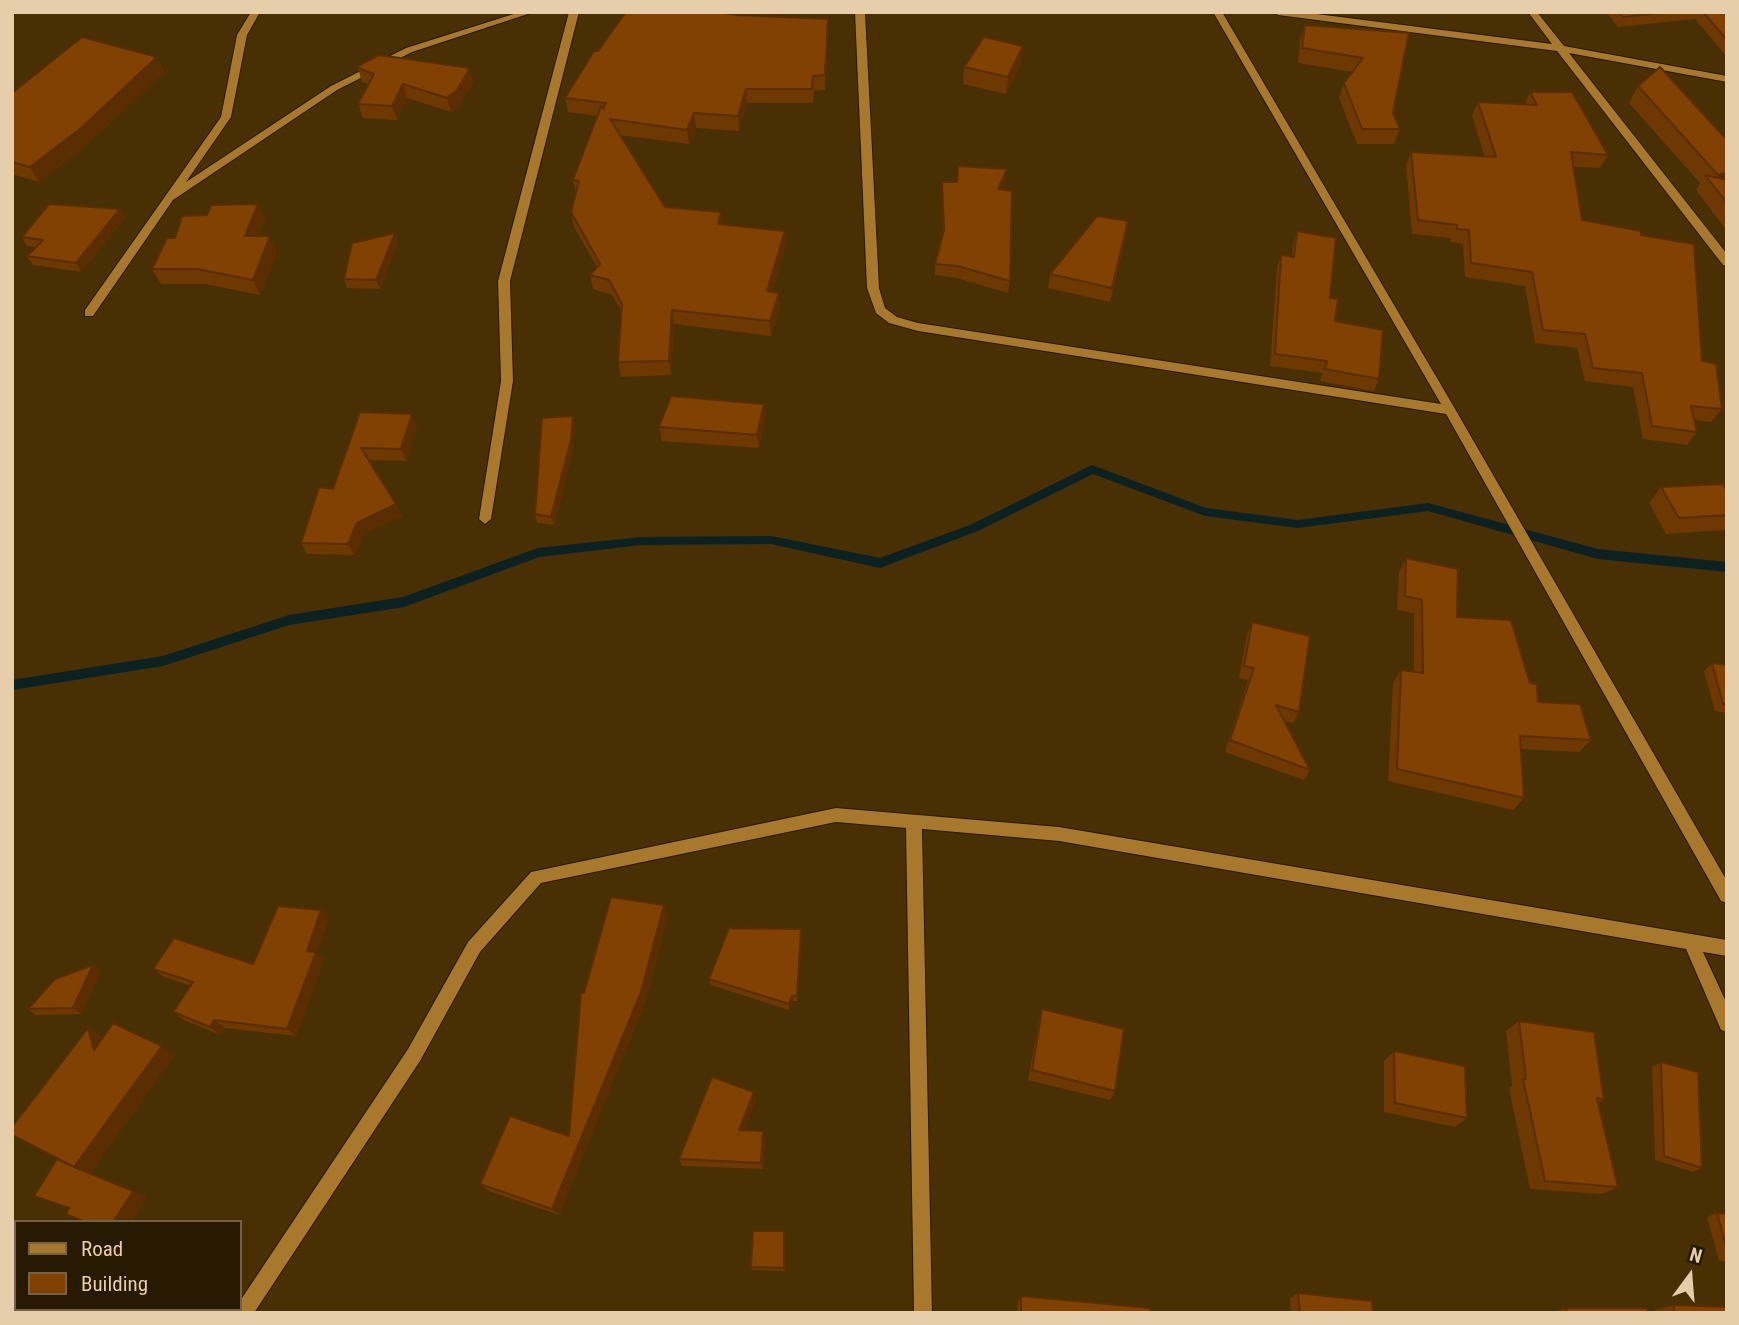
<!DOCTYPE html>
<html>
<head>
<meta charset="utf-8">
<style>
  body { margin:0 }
  #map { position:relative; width:1739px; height:1325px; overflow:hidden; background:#482f04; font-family:"Roboto Condensed",sans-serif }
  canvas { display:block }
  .frame { position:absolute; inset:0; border:14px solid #e7ceab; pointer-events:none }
  .legend { position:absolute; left:14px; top:1220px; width:228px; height:91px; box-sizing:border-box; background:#281903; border:2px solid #746146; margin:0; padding:9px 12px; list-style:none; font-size:21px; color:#e7ceab }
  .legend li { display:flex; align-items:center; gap:14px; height:35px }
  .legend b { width:35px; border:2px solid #746146 }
  .north { position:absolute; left:1655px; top:1241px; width:70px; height:70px; -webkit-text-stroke:5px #281903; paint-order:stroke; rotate:16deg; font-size:19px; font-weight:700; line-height:28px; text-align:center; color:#e7ceab }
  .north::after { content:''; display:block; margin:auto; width:24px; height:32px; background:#e7ceab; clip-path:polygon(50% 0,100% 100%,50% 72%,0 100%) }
</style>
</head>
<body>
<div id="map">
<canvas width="1739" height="1325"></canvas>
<div class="frame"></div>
<ul class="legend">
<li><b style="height:9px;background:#a8782c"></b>Road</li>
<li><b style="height:19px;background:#804103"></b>Building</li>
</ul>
<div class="north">N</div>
</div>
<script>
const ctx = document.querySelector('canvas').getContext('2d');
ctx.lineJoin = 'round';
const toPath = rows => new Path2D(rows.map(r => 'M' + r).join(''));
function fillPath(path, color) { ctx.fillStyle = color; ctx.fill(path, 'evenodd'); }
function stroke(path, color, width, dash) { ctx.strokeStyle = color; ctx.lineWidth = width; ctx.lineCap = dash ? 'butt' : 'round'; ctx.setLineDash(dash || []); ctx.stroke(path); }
const stream = toPath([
  [1092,465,1206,508,1298,520,1428,503,1598,549,1727,562,1727,572,1598,559,1428,511,1298,528,1205,516,1093,474,978,531,880,568,771,544,641,545,539,557,404,607,289,625,163,666,12,690,12,680,163,656,289,615,403,597,538,548,641,537,771,536,880,558,970,525,1092,465]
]);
const minor = toPath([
  [251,12,260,12,247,35,231,117,186,182,331,86,406,48,520,12,534,12,412,52,337,90,173,200,93,316,85,316,85,310,221,117,237,35,251,12],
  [569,12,579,12,510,281,513,381,491,519,485,524,479,519,501,381,498,281,569,12],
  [855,12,865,12,879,288,885,308,897,317,918,323,1441,404,1213,12,1222,12,1454,407,1727,881,1727,903,1721,901,1446,414,918,331,889,323,876,313,867,288,855,12],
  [1274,12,1301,12,1552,44,1528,12,1537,12,1564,46,1727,76,1727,82,1569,53,1727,254,1727,266,1723,265,1557,51,1278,15,1274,12],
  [836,808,1059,827,1727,940,1727,956,1703,952,1727,1004,1727,1032,1721,1030,1686,949,1059,841,922,829,932,1313,914,1313,906,828,836,822,541,883,480,952,420,1061,254,1313,234,1313,235,1309,240,1309,240,1301,408,1049,468,942,531,872,836,808]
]);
const wall = toPath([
  [1606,12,1727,12,1727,57,1695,19,1618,27],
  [1305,25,1409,33,1393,113,1400,129,1394,144,1357,144,1339,98,1344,83,1353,72,1298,63,1300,40],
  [828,34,825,90,814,91,813,103,747,103,739,131,696,128,689,144,619,135,665,207,723,225,785,231,786,245,772,292,780,307,771,336,674,324,671,375,621,377,618,362,622,312,612,295,593,289,590,275,597,267,574,227,571,212,576,193,573,180,597,116,568,112,565,98],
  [1023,46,1022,62,1006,94,963,84,964,67],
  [157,57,164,72,88,144,39,182,12,174,12,93],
  [358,68,474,82,461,104,451,112,407,98,397,120,363,118,358,104,368,84,362,82],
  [1638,86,1727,140,1727,231,1696,190,1700,183,1629,103],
  [1530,92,1608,155,1600,168,1574,167,1582,220,1641,235,1702,361,1722,409,1711,422,1694,420,1697,432,1687,445,1643,439,1633,387,1585,381,1577,348,1535,343,1525,286,1465,277,1463,244,1451,242,1451,238,1412,234,1406,166,1411,152,1485,157,1472,116,1478,102,1525,104],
  [1006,181,1002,190,1010,281,1008,293,957,278,935,275,935,264,943,234,942,194,942,182],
  [258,204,265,219,258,236,277,251,260,295,205,284,161,284,152,269,175,238,207,215],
  [125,218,81,272,33,265,27,256,36,247,27,246,22,237],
  [1297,231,1330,298,1335,321,1379,379,1374,391,1320,381,1322,373,1270,366,1277,268,1281,255,1292,257,1293,244],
  [395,233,398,241,380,289,347,288,344,279],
  [1126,235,1110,302,1048,288,1050,274],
  [764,404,765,418,759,448,662,441,659,427],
  [360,412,417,426,406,461,369,460,402,516,363,534,354,555,307,554,301,543,333,489],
  [575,424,573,449,554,525,537,523,535,514],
  [1661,487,1727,491,1727,530,1666,534,1649,503],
  [1406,558,1457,617,1530,683,1538,702,1591,740,1579,752,1521,749,1524,798,1513,810,1388,781,1393,683,1401,670,1414,672,1414,613,1397,610,1399,572],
  [1252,622,1299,712,1293,723,1284,721,1310,770,1304,780,1225,752,1248,680,1239,678,1247,634],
  [1712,663,1727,665,1727,713,1715,711,1704,671],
  [321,910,329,919,317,953,324,960,296,1036,225,1028,220,1035,184,1020,173,1012,191,986,164,977,153,969,253,964],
  [668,917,645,1003,559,1215,489,1191,480,1184,569,1136,584,993],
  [801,929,802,935,797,1001,793,1001,789,1010,711,985,709,979],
  [101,970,81,1014,36,1015,28,1009],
  [1042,1009,1115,1091,1110,1100,1028,1080,1039,1020],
  [1519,1021,1604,1100,1598,1103,1618,1187,1602,1194,1530,1189,1509,1088,1512,1086,1506,1031],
  [1394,1051,1467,1118,1455,1127,1384,1112,1384,1061],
  [1661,1062,1702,1168,1693,1172,1655,1160,1652,1067],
  [754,1092,756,1099,744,1130,763,1131,765,1138,763,1169,682,1166,679,1159],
  [1717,1213,1727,1214,1727,1262,1719,1261,1707,1217],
  [785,1234,785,1271,752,1270,751,1267],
  [1298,1293,1373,1313,1291,1313,1290,1298],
  [1021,1296,1151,1313,1017,1313,1018,1301],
  [1674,1305,1727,1313,1655,1313,1655,1310],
  [1566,1308,1648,1313,1551,1313]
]);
const shadedWall = toPath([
  [828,19,828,34,825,90,825,75],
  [1023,46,1022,62,1006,94,1008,77],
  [157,57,164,72,88,144,39,182,30,167],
  [470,68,474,82,461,104,451,112,447,98],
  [403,84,407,98,397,120,392,106],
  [746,89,747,103,739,131,738,116],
  [694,113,696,128,689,144,687,130],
  [1007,169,1006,181,997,201,998,189],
  [1727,173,1727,187,1713,185,1718,175],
  [258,204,265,219,253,251,245,236],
  [120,209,125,218,81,272,76,263],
  [721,212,723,227,718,224],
  [785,231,786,245,768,306,767,291],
  [395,233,398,241,380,289,376,280],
  [270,236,277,251,260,295,253,280],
  [779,293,780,307,771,336,770,321],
  [672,310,674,324,671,375,669,361],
  [764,404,765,418,759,448,757,435],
  [412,414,417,426,406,461,401,449],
  [573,416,575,424,573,449,554,525,551,517],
  [396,504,402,516,363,534,354,555,348,544,357,523],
  [664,905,668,917,645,1003,559,1215,552,1209],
  [321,910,329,919,317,953,324,960,296,1036,287,1029,307,951],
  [801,929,802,935,797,1001,797,996],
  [93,965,101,970,81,1014,73,1008],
  [792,996,793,1001,789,1010,789,1004],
  [214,1020,225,1028,220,1035,210,1027],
  [88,1028,103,1037,94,1050],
  [162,1046,175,1055,90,1174,74,1167],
  [754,1092,756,1099,742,1137,739,1130],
  [763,1131,765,1138,763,1169,761,1163],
  [133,1191,147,1197,132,1222,113,1222],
  [784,1231,785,1234,785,1271,784,1268]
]);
const building = toPath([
  [626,12,719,12,736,15,828,19,825,75,813,76,812,89,746,89,738,116,694,113,687,130,610,119,665,207,721,212,718,224,785,231,767,291,779,293,770,321,672,310,669,361,618,362,622,304,609,280,590,275,600,264,571,212,579,181,573,180,601,106,603,109,606,103,565,98,594,51,598,51,626,12],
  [1619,12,1670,12,1623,17,1619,12],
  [1703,12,1727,12,1727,40,1703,12],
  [1305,25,1409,33,1393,113,1400,129,1362,129,1344,83,1363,58,1302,48,1305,25],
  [82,37,157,57,80,129,30,167,12,162,12,93,82,37],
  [984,37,1023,46,1008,77,964,67,984,37],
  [379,55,470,68,457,90,447,98,403,84,392,106,358,104,374,74,358,68,358,66,379,55],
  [1660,67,1727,140,1727,173,1718,175,1638,86,1660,67],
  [1530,92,1572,92,1608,155,1571,152,1582,220,1641,231,1641,235,1694,244,1702,361,1716,364,1722,409,1691,406,1697,432,1652,426,1642,373,1593,368,1585,334,1543,330,1532,272,1471,263,1469,230,1457,229,1457,225,1418,220,1411,152,1496,157,1478,102,1537,105,1530,92],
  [958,166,1007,169,998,189,1012,191,1010,281,958,266,935,264,944,230,942,182,957,182,958,166],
  [1705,175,1727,180,1727,203,1705,175],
  [49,204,120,209,76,263,27,256,43,240,22,237,49,204],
  [258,204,245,236,270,236,253,280,197,269,152,269,167,238,175,238,182,216,207,215,211,205,258,204],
  [1097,216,1128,221,1112,288,1050,274,1097,216],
  [1297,231,1336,238,1330,298,1338,299,1335,321,1383,330,1379,379,1325,369,1327,361,1275,354,1281,255,1294,257,1297,231],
  [395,233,376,280,344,279,352,243,395,233],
  [671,396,764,404,757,435,659,427,671,396],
  [360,412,412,414,401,449,361,448,396,504,357,523,348,544,301,543,319,487,333,489,360,412],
  [573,416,571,440,551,517,535,514,542,418,573,416],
  [1723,484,1727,491,1727,515,1679,518,1661,487,1723,484],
  [1406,558,1458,569,1457,617,1511,620,1530,683,1537,684,1538,702,1580,704,1591,740,1520,736,1524,798,1397,769,1401,670,1423,673,1422,600,1405,596,1406,558],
  [1252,622,1310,636,1299,712,1276,705,1310,770,1230,740,1254,668,1244,666,1252,622],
  [1712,663,1727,665,1727,704,1723,704,1712,663],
  [611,897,664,905,641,992,552,1209,480,1184,510,1116,569,1136,581,993,584,993,611,897],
  [278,906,321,910,307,951,316,952,287,1029,214,1020,210,1027,173,1012,193,982,153,969,174,938,253,964,278,906],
  [729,928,801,929,797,996,792,996,789,1004,709,979,729,928],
  [93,965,73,1008,28,1009,55,979,93,965],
  [1042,1009,1124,1029,1115,1091,1032,1070,1042,1009],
  [1519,1021,1594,1032,1604,1100,1597,1098,1618,1187,1545,1181,1523,1079,1526,1079,1519,1021],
  [113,1023,162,1046,74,1167,133,1191,113,1222,85,1222,66,1214,69,1208,34,1196,57,1159,72,1166,12,1135,12,1127,88,1028,94,1050,113,1023],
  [1394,1051,1465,1066,1467,1118,1395,1103,1394,1051],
  [1661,1062,1698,1072,1702,1168,1664,1156,1661,1062],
  [712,1077,754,1092,739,1130,763,1131,761,1163,679,1159,712,1077],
  [1717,1213,1727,1214,1727,1249,1717,1213],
  [753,1231,784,1231,784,1268,751,1267,753,1231],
  [1298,1293,1372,1301,1373,1313,1300,1313,1298,1293],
  [1021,1296,1150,1308,1151,1313,1021,1313,1021,1296],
  [1674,1305,1727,1307,1727,1313,1674,1313,1674,1305],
  [1566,1308,1647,1308,1648,1313,1567,1313,1566,1308]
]);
fillPath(stream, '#0c2222');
stroke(minor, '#281903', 2);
fillPath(minor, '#a8782c');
fillPath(wall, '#6e3803');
fillPath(shadedWall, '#5a2e02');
fillPath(building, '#804103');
stroke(building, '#5a2e02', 2);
</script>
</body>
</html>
